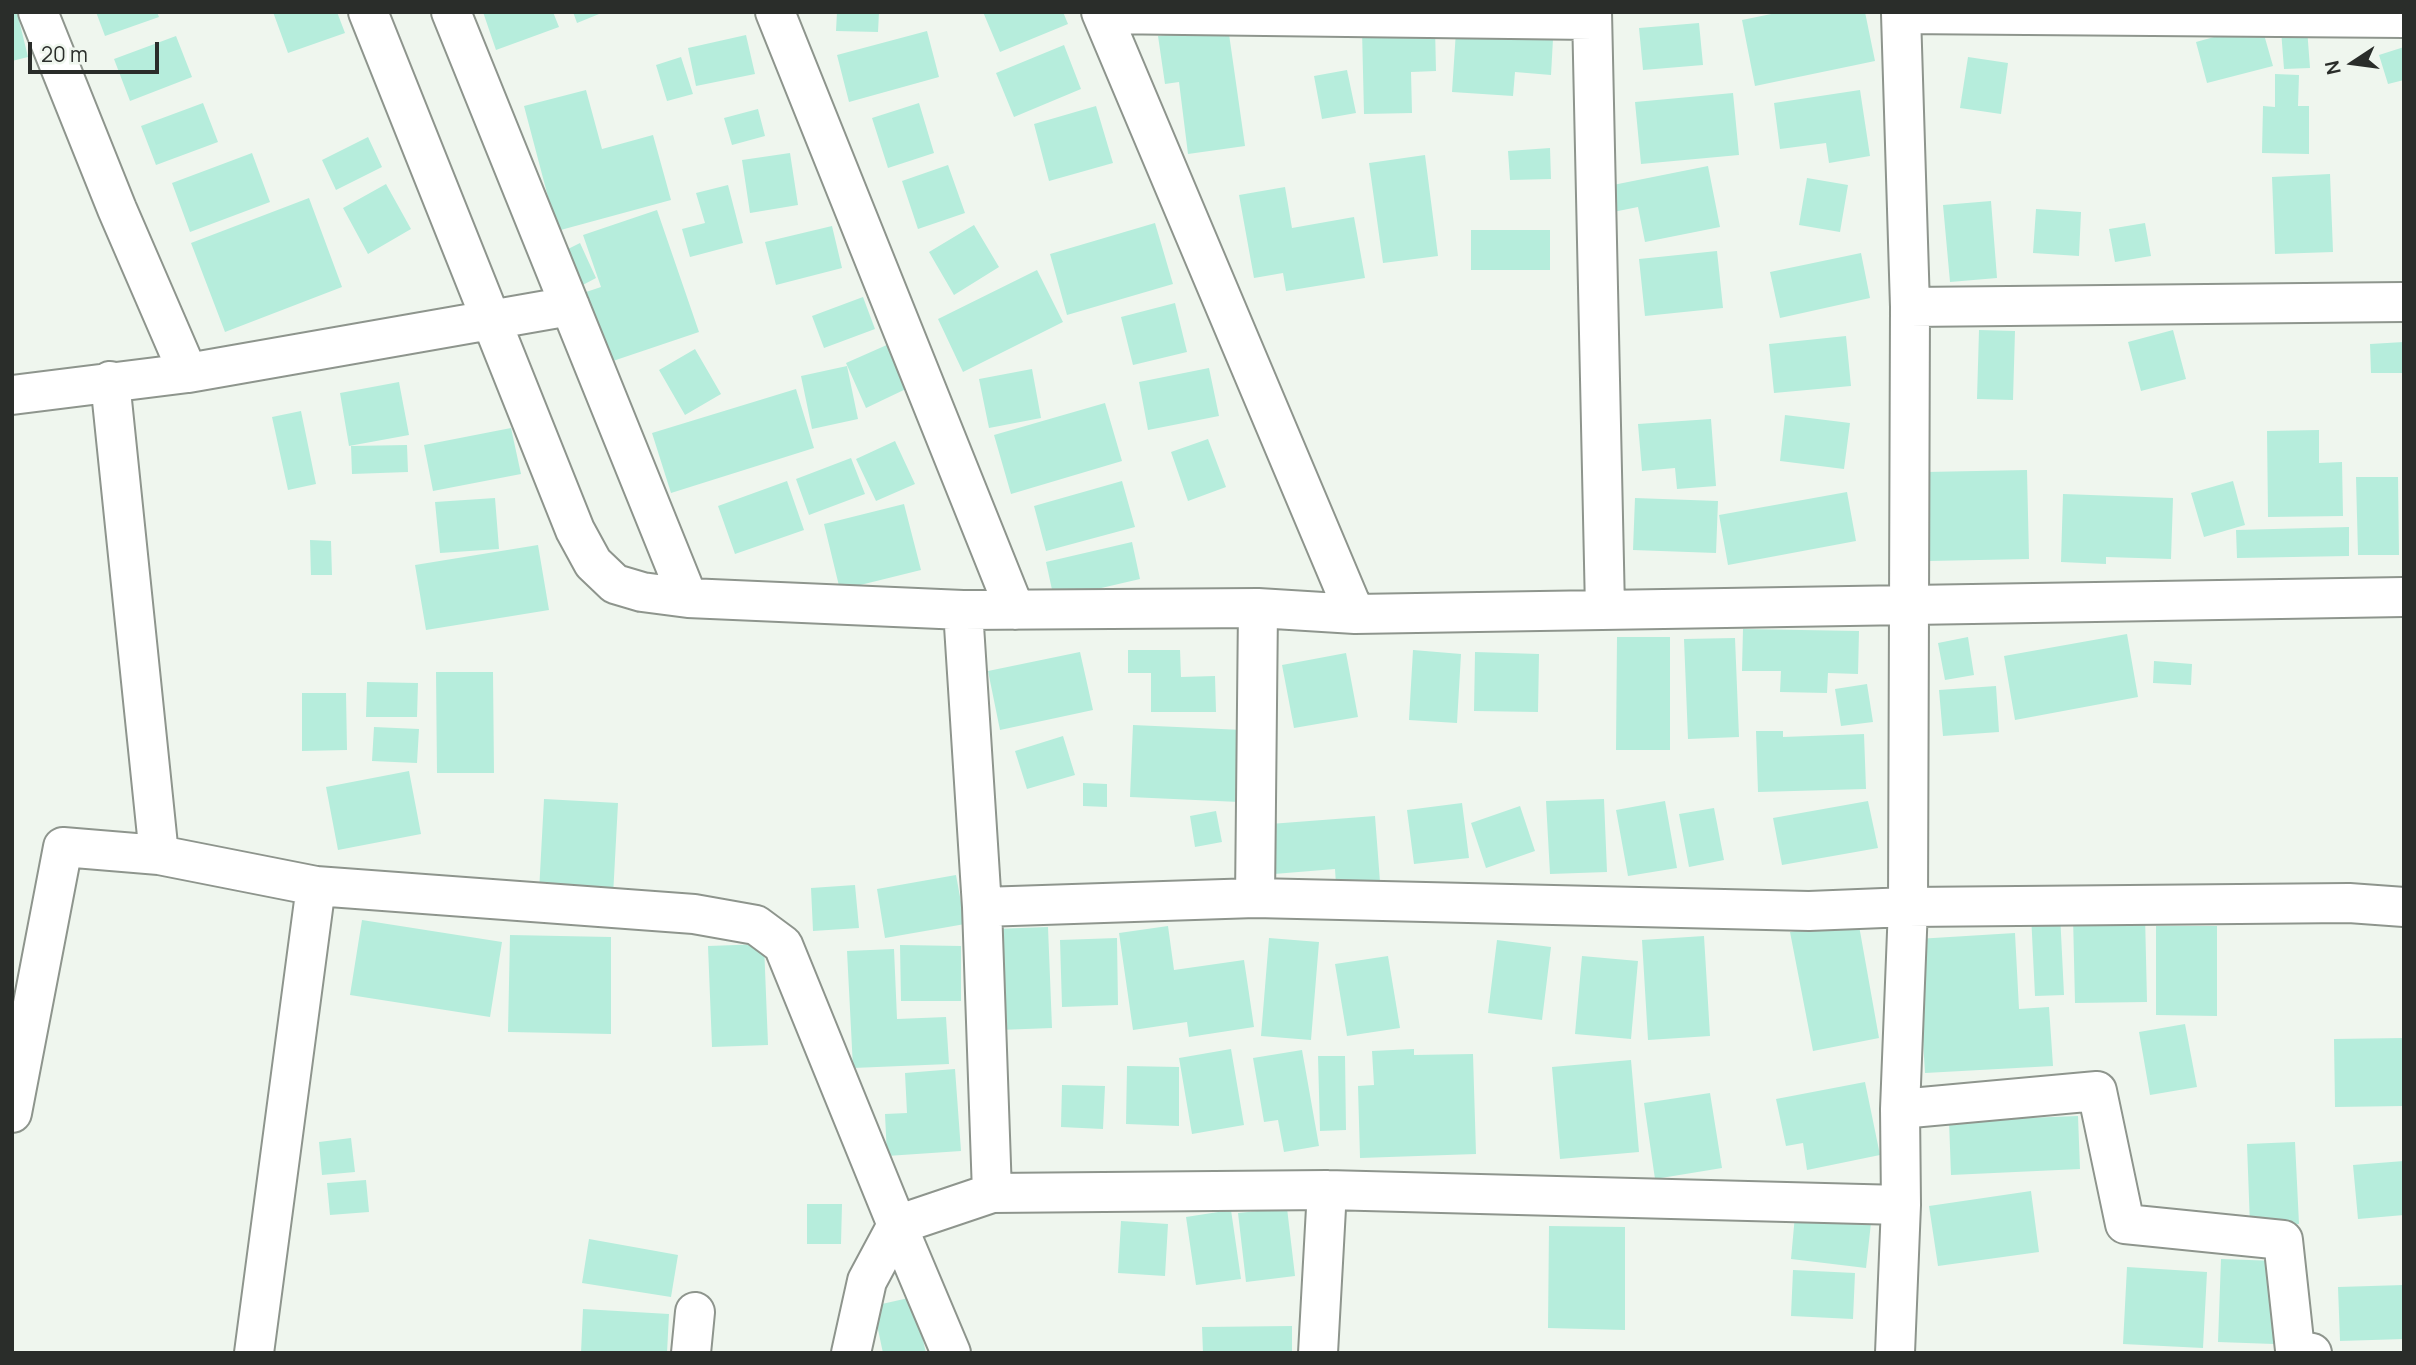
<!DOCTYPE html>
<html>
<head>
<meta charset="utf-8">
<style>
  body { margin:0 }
  #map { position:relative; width:2416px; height:1365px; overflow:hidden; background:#eff6ee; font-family:Manrope,sans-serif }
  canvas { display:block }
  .frame { position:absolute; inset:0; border:14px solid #2a2d2a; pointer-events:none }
  .north { position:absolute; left:2318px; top:28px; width:70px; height:70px; -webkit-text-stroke:5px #eff6ee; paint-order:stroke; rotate:257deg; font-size:19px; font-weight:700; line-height:28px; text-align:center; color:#2a2d2a }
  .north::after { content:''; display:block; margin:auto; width:24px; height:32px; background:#2a2d2a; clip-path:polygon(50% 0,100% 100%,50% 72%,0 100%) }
  .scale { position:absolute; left:28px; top:42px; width:131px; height:32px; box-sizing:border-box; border:4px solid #2a2d2a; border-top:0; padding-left:9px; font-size:21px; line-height:24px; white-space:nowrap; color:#2a2d2a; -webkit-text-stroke:5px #eff6ee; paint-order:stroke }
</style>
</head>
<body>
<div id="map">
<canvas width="2416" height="1365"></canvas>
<div class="frame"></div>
<div class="north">N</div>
<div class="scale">20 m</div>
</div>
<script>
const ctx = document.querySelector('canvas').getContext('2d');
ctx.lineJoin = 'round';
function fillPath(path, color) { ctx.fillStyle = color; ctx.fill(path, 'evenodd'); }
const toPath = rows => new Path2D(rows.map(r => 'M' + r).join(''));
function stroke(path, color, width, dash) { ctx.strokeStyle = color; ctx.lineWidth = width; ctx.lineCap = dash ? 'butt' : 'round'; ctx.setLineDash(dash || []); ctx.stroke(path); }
const building = toPath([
  [12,12,17,12,28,57,12,61],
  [96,12,157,12,159,17,105,36],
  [273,12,337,12,345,33,288,53],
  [483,12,553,12,559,27,496,50],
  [573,12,604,12,577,23],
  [837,12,879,12,878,32,836,31],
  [983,12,1063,12,1068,24,1000,52],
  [1781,12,1865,12,1875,61,1755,86,1742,20],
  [1699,23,1703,65,1643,70,1639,28],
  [2261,24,2273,66,2207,83,2196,42],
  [1228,27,1245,146,1188,154,1179,82,1165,84,1158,36],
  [1435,27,1436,71,1411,72,1412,113,1364,114,1362,30],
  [2307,28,2310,68,2284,69,2281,30],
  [927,31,939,77,849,102,837,55],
  [1456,31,1553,39,1551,75,1515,72,1513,96,1452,92],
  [746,35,755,74,696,86,688,48],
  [176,36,192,77,130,101,114,59],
  [1064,45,1081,89,1014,117,996,73],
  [2404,47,2404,80,2388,84,2379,55],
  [681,57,693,94,667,101,656,65],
  [1968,57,2008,63,2001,114,1960,108],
  [1347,70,1356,113,1322,119,1314,76],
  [2275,74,2299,75,2298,106,2309,106,2309,154,2262,153,2263,106,2275,107],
  [586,90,602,149,653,135,671,200,557,231,524,106],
  [1860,90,1870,156,1829,163,1826,143,1780,149,1774,103],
  [1733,93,1739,155,1641,164,1635,102],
  [203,103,218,142,156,165,141,126],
  [919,103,934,153,888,168,872,118],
  [1096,106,1113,163,1049,181,1034,124],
  [758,109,765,136,732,145,724,118],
  [368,137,382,167,336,190,322,160],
  [1550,148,1551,179,1510,180,1508,151],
  [252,153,270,202,190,232,172,183],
  [790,153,798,205,750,213,742,160],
  [1425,155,1438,256,1383,263,1369,163],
  [948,165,965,213,918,229,902,181],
  [1708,166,1720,227,1645,242,1638,207,1613,212,1608,186],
  [2330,174,2333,252,2275,254,2272,177],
  [1807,178,1848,185,1840,232,1799,225],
  [386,184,411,229,368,254,343,208],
  [728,185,743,243,690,257,682,229,705,223,696,193],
  [1285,187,1292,228,1354,217,1365,278,1286,291,1283,273,1254,278,1239,195],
  [309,198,342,287,225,332,191,243],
  [1991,201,1997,278,1950,282,1943,205],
  [2036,209,2081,212,2079,256,2033,253],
  [657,210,699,332,610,362,586,292,601,287,583,235],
  [1155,223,1173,284,1067,315,1050,254],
  [2145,223,2151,256,2115,262,2109,229],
  [974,225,999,267,954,295,929,252],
  [832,226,842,268,776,285,765,242],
  [1471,230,1550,230,1550,270,1471,270],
  [580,243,596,278,579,287,562,252],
  [1717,251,1723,308,1645,316,1639,259],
  [1861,253,1870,298,1780,318,1770,272],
  [1037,270,1063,322,963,372,938,319],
  [863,297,875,329,824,348,812,316],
  [1175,303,1187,352,1133,365,1121,317],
  [1979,330,2015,331,2013,400,1977,399],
  [2173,330,2186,379,2141,391,2128,342],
  [1846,336,1851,386,1774,393,1769,344],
  [2404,342,2404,373,2371,373,2370,344],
  [889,344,908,388,866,408,846,363],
  [695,349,721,394,685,415,659,370],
  [847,366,858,419,812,429,801,376],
  [1209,368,1219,416,1148,430,1139,382],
  [1032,369,1041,418,989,428,979,379],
  [399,382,409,435,349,446,340,393],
  [796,389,814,448,671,493,652,433],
  [1105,403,1122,461,1011,494,994,435],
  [301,411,316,484,288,490,272,417],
  [1785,415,1850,423,1844,469,1780,461],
  [1711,419,1716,486,1677,489,1675,468,1642,471,1638,424],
  [511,428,521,474,433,491,424,445],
  [2319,430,2319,463,2342,462,2343,516,2268,517,2267,431],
  [1208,439,1226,487,1188,501,1171,452],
  [895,441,915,484,876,501,856,459],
  [407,445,408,472,352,474,351,446],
  [851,458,865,494,809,515,796,479],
  [2027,470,2029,559,1929,561,1926,472],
  [2356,477,2398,477,2399,555,2358,555],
  [787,481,804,530,735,554,718,506],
  [1122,481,1135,527,1046,551,1034,506],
  [2233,481,2245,525,2204,537,2191,493],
  [1847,492,1856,541,1728,565,1719,515],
  [2063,494,2173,498,2171,559,2106,557,2106,564,2061,562],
  [495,498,499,549,440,553,435,502],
  [1635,498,1718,501,1716,553,1633,550],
  [904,504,921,570,840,590,824,524],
  [2349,527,2349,556,2237,558,2236,530],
  [310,540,331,541,332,575,311,575],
  [1132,542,1140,579,1054,599,1046,562],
  [538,545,549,610,426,630,415,565],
  [1743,629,1859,631,1858,674,1828,673,1827,693,1780,692,1781,671,1742,671],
  [2127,634,2138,697,2015,720,2004,656],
  [1617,637,1670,637,1670,750,1616,750],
  [1968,637,1974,675,1945,680,1938,643],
  [1735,638,1739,737,1688,739,1684,639],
  [1128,650,1180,650,1181,677,1215,676,1216,712,1151,712,1151,673,1128,673],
  [1413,650,1461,654,1457,723,1409,720],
  [1080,652,1093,710,1000,730,988,671],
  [1475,652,1539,654,1538,712,1474,711],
  [1346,653,1358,717,1294,728,1282,665],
  [2154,661,2192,664,2191,685,2153,683],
  [436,672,493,672,494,773,437,773],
  [367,682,418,683,417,717,366,717],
  [1867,684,1873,722,1841,726,1835,689],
  [1996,686,1999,732,1943,736,1939,690],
  [302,693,346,693,347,750,302,751],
  [1133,725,1243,730,1239,802,1130,797],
  [374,727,419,729,417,763,372,761],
  [1756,731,1783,731,1783,737,1864,734,1866,789,1758,792],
  [1063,736,1075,775,1027,789,1015,751],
  [409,771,421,834,338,850,326,787],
  [1083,783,1107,784,1107,807,1083,806],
  [544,799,618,803,613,896,539,892],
  [1604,799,1607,872,1550,874,1546,801],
  [1665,801,1677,868,1628,876,1616,810],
  [1868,801,1878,848,1782,865,1773,818],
  [1462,803,1469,858,1414,864,1407,810],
  [1520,806,1535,851,1486,868,1471,823],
  [1714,808,1724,860,1689,867,1679,814],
  [1216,811,1222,842,1195,847,1190,816],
  [1375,816,1380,882,1336,885,1335,869,1274,874,1270,824],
  [956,875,965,924,885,938,877,889],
  [855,885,859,928,813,931,811,888],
  [2060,913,2064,995,2035,996,2031,914],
  [2145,914,2147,1002,2075,1003,2073,916],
  [362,920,502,942,490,1017,350,995],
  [1858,920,1879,1038,1813,1051,1790,932],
  [1168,926,1174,970,1244,960,1254,1027,1189,1037,1187,1022,1133,1030,1119,933],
  [2156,926,2217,926,2217,1016,2156,1015],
  [1048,927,1052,1028,999,1030,995,929],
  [2015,933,2019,1009,2049,1007,2053,1066,1925,1073,1917,939],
  [510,935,611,937,611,1034,508,1032],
  [1704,936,1710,1036,1648,1040,1642,940],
  [1117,938,1118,1005,1062,1007,1060,940],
  [1269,938,1319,942,1311,1040,1261,1036],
  [1497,940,1551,947,1542,1020,1488,1013],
  [764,944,768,1045,712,1047,708,946],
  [900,945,961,946,961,1001,901,1001],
  [894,949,897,1019,946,1017,949,1064,853,1068,847,951],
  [1388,956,1400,1028,1347,1036,1335,964],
  [1582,956,1638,961,1631,1039,1575,1034],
  [2185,1024,2197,1087,2150,1095,2139,1032],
  [2404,1038,2404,1106,2335,1107,2334,1039],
  [1231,1049,1244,1125,1192,1134,1179,1058],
  [1414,1049,1414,1055,1473,1054,1476,1154,1360,1158,1358,1086,1374,1085,1372,1051],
  [1302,1050,1319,1146,1284,1152,1278,1120,1264,1122,1253,1058],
  [1318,1056,1345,1056,1346,1130,1320,1131],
  [1631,1060,1639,1152,1560,1159,1552,1067],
  [1127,1066,1179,1067,1179,1126,1126,1124],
  [955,1069,961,1151,887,1156,885,1114,907,1113,905,1073],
  [1865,1082,1880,1155,1807,1170,1803,1143,1786,1146,1776,1099],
  [1062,1085,1105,1086,1103,1129,1061,1127],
  [1710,1093,1722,1168,1655,1179,1644,1103],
  [2078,1116,2080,1169,1951,1175,1949,1121],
  [351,1138,355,1172,322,1175,319,1142],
  [2295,1142,2299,1224,2250,1226,2247,1144],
  [2404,1161,2404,1215,2358,1219,2353,1165],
  [366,1180,369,1212,330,1215,327,1183],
  [2031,1191,2039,1252,1938,1266,1929,1206],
  [807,1204,842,1204,841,1244,807,1244],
  [1287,1208,1295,1276,1246,1282,1238,1213],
  [1231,1210,1241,1279,1196,1285,1186,1217],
  [1795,1215,1871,1223,1866,1268,1791,1259],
  [1121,1221,1168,1224,1165,1276,1118,1273],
  [1549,1226,1625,1227,1625,1330,1548,1328],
  [589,1239,678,1255,671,1297,582,1283],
  [2221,1259,2277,1261,2274,1344,2218,1342],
  [2127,1267,2207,1272,2203,1348,2123,1344],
  [1793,1270,1855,1273,1853,1319,1791,1316],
  [2404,1285,2404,1339,2340,1341,2338,1287],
  [913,1297,926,1353,883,1353,873,1306],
  [583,1309,669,1314,667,1353,581,1353],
  [1292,1326,1292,1353,1203,1353,1202,1327]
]);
const street = toPath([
  [368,12,575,530,593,563,615,584,642,592,688,598,963,610,1258,608,1355,614,2404,597],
  [451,12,688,598],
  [775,12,1015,610],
  [1101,12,1355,614],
  [1592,12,1605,609],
  [1102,14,1592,20],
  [1910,307,2404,302],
  [188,373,570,306],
  [12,395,188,373,117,209,38,12],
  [1258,608,1255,898,1809,911,1908,907,2349,903,2404,907],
  [963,610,982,907,992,1193,1327,1190,1901,1205,1900,1109],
  [159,855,316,886,694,914,756,925,783,945,897,1225,867,1281,851,1353],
  [982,907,1255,898],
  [12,1113,63,847,159,855,110,381],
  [254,1353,316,886],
  [691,1353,695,1312],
  [951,1353,897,1225,992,1193],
  [1318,1353,1327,1190],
  [1895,1353,1901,1205],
  [2312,1353,2295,1350,2283,1240,2125,1224,2097,1091,1900,1109,1908,907,1910,307,1901,14,2404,18]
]);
fillPath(building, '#b6eddc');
stroke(street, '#8e958d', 42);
stroke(street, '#fff', 38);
</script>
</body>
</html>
